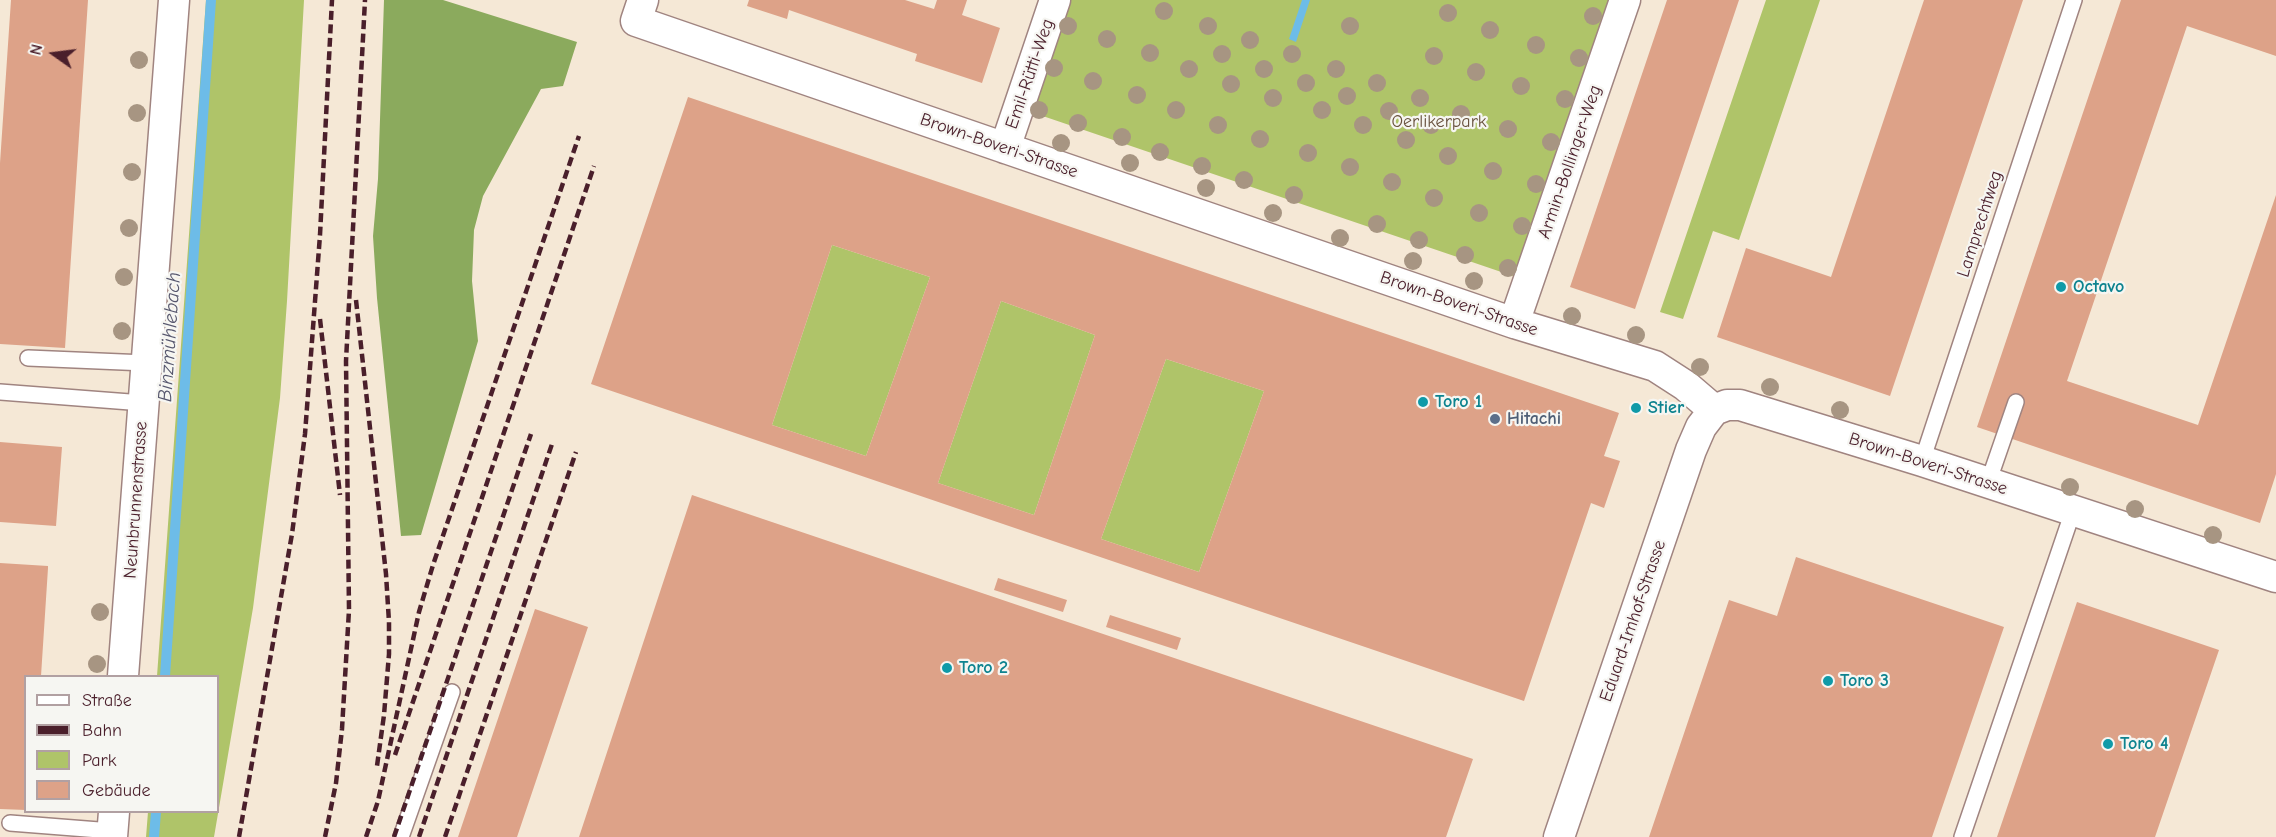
<!DOCTYPE html>
<html>
<head>
<meta charset="utf-8">
<style>
  body { margin:0 }
  #map { position:relative; width:2276px; height:837px; overflow:hidden; background:#f5e8d6; font-family:"Comic Neue",sans-serif }
  canvas { display:block }
  .legend { position:absolute; left:24px; top:675px; width:195px; height:138px; box-sizing:border-box; background:#f6f6f2; border:2px solid #b1a0a2; margin:0; padding:8px 10px; list-style:none; font-size:18px; color:#4a1f2b }
  .legend li { display:flex; align-items:center; gap:12px; height:30px }
  .legend b { width:30px; border:2px solid #b1a0a2 }
  .north { position:absolute; left:24px; top:24px; width:60px; height:60px; -webkit-text-stroke:4px #f6f6f2; paint-order:stroke; rotate:284deg; font-size:16px; font-weight:700; line-height:24px; text-align:center; color:#4a1f2b }
  .north::after { content:''; display:block; margin:auto; width:21px; height:27px; background:#4a1f2b; clip-path:polygon(50% 0,100% 100%,50% 72%,0 100%) }
</style>
</head>
<body>
<div id="map">
<canvas width="2276" height="837"></canvas>
<ul class="legend">
<li><b style="height:8px;background:#fff"></b>Straße</li>
<li><b style="height:8px;background:#4a1f2b"></b>Bahn</li>
<li><b style="height:16px;background:#afc469"></b>Park</li>
<li><b style="height:16px;background:#dda288"></b>Gebäude</li>
</ul>
<div class="north">N</div>
</div>
<script>
const ctx = document.querySelector('canvas').getContext('2d');
ctx.lineJoin = 'round';
function fillPath(path, color) { ctx.fillStyle = color; ctx.fill(path, 'evenodd'); }
const toPath = rows => new Path2D(rows.map(r => 'M' + r).join(''));
function stroke(path, color, width, dash) { ctx.strokeStyle = color; ctx.lineWidth = width; ctx.lineCap = dash ? 'butt' : 'round'; ctx.setLineDash(dash || []); ctx.stroke(path); }
function drawText(font, color, halo, rows, align = 'center') {
  ctx.font = font + ' "Comic Neue",sans-serif'; ctx.lineWidth = 4.5; ctx.setLineDash([]); ctx.textBaseline = 'middle'; ctx.strokeStyle = halo; ctx.fillStyle = color; for (const [text, x, y, turn = 0] of rows) {
    ctx.save(); ctx.translate(x, y); ctx.rotate((+turn || 0) * Math.PI / 180); ctx.textAlign = isNaN(turn) ? turn : align; if (halo) ctx.strokeText(text, 0, 0); ctx.fillText(text, 0, 0); ctx.restore();
  }
}
const green = toPath([
  [206,0,304,0,287,301,280,398,253,608,214,837,146,837,148,812,218,812,218,676,157,676],
  [1069,0,1610,0,1516,277,1031,112],
  [1766,0,1820,0,1739,240,1713,231,1683,319,1660,312],
  [832,245,930,277,866,456,772,425],
  [1001,301,1095,335,1034,515,938,483],
  [1166,359,1264,391,1199,572,1101,539]
]);
const forest = toPath([
  [384,0,443,0,577,42,563,86,541,89,483,196,474,230,472,281,478,341,421,535,401,536,377,298,373,236,378,179]
]);
const water = toPath([
  [1302,0,1310,0,1296,42,1289,39]
]);
const stream = toPath([
  [165,676,211,0],
  [154,837,156,812]
]);
const building = toPath([
  [11,0,88,0,65,348,0,344,0,163],
  [749,0,905,0,934,9,937,0,967,0,962,15,1000,28,982,83,915,61,917,54,789,10,787,19,747,6],
  [1667,0,1739,0,1635,309,1570,287],
  [1924,0,2023,0,1890,396,1717,337,1746,248,1831,277],
  [2121,0,2276,0,2276,56,2187,26,2067,381,2198,425,2276,195,2276,474,2260,523,1977,427],
  [688,97,1619,413,1604,456,1620,461,1604,508,1591,503,1524,701,591,384],
  [832,245,930,277,866,456,772,425],
  [1001,301,1095,335,1034,515,938,483],
  [1166,359,1264,391,1199,572,1101,539],
  [0,442,62,447,56,526,0,522],
  [692,495,1473,759,1446,837,579,837],
  [1796,557,2004,627,1932,837,1649,837,1729,600,1777,616],
  [0,563,48,566,48,568,41,676,26,676,26,810,0,809],
  [998,578,1067,600,1063,612,994,590],
  [2077,602,2219,650,2155,837,1997,837],
  [535,609,588,627,517,837,458,837],
  [1110,615,1181,638,1177,650,1106,627]
]);
const lane = toPath([
  [28,358,146,363],
  [0,392,143,403],
  [1922,461,2074,0],
  [1988,483,2016,402],
  [10,823,112,831],
  [401,837,452,692],
  [1962,837,2073,511]
]);
const street = toPath([
  [643,0,636,21,1514,323,1655,366,1686,386,1714,410,1727,405,1740,405,1922,461,2276,577],
  [1005,148,1055,0],
  [1514,323,1625,0],
  [123,676,174,0],
  [112,837,114,812],
  [1559,837,1691,450,1701,427,1714,410]
]);
const rail = toPath([
  [356,300,386,574,389,622,389,654,384,715,377,766],
  [320,319,340,495],
  [395,755,594,166],
  [239,837,292,534,305,434,320,235,332,0],
  [325,837,336,783,342,729,349,610,346,361,365,0],
  [366,837,378,801,419,612,433,565,579,136],
  [394,837,531,434],
  [419,837,552,444],
  [445,837,576,452]
]);
const trees = [
  [1164,11],
  [1448,13],
  [1593,16],
  [1068,26],
  [1208,26],
  [1350,26],
  [1490,30],
  [1107,39],
  [1250,40],
  [1536,45],
  [1150,53],
  [1222,54],
  [1292,54],
  [1434,56],
  [1579,58],
  [139,60],
  [1054,68],
  [1189,69],
  [1264,69],
  [1336,69],
  [1476,72],
  [1093,81],
  [1306,83],
  [1377,83],
  [1231,84],
  [1521,86],
  [1137,95],
  [1347,96],
  [1273,98],
  [1420,98],
  [1565,99],
  [1039,110],
  [1176,110],
  [1322,110],
  [1389,111],
  [137,113],
  [1461,114],
  [1078,123],
  [1218,125],
  [1363,125],
  [1431,125],
  [1508,129],
  [1122,137],
  [1260,139],
  [1406,140],
  [1551,142],
  [1061,143],
  [1160,152],
  [1308,153],
  [1448,156],
  [1130,163],
  [1202,166],
  [1350,167],
  [1493,171],
  [132,172],
  [1244,180],
  [1392,182],
  [1536,184],
  [1206,188],
  [1294,195],
  [1434,198],
  [1273,213],
  [1479,213],
  [1377,224],
  [1522,226],
  [129,228],
  [1340,238],
  [1419,240],
  [1465,255],
  [1413,261],
  [1508,268],
  [124,277],
  [1474,281],
  [1572,316],
  [122,331],
  [1636,335],
  [1700,367],
  [1770,387],
  [1840,410],
  [2070,487],
  [2135,509],
  [2213,535],
  [100,612],
  [97,664]
];
const markers = [
  [2061,287,6,"#0f9aa8"],
  [1423,402,6,"#0f9aa8"],
  [1636,408,6,"#0f9aa8"],
  [1495,419,6,"#5c6f8a"],
  [947,668,6,"#0f9aa8"],
  [1828,681,6,"#0f9aa8"],
  [2108,744,6,"#0f9aa8"]
];
const streetNames = [
  ["Emil-Rütti-Weg",1030,74,-71],
  ["Brown-Boveri-Strasse",999,146,19],
  ["Armin-Bollinger-Weg",1570,162,-71],
  ["Lamprechtweg",1980,224,-72],
  ["Brown-Boveri-Strasse",1459,304,19],
  ["Brown-Boveri-Strasse",1928,464,18],
  ["Neunbrunnenstrasse",136,500,-86],
  ["Eduard-Imhof-Strasse",1633,621,-71]
];
const parkNames = [
  ["Oerlikerpark",1439,122]
];
const cultureNames = [
  ["Octavo",2073,287],
  ["Toro 1",1435,402],
  ["Stier",1648,408],
  ["Toro 2",959,668],
  ["Toro 3",1840,681],
  ["Toro 4",2120,744]
];
const serviceNames = [
  ["Hitachi",1507,419]
];
const waterNames = [
  ["Binzmühlebach",170,337,-86]
];
fillPath(green, '#afc469');
fillPath(forest, '#8baa5d');
fillPath(water, '#6dbce8');
stroke(stream, '#6dbce8', 10);
fillPath(building, '#dda288');
stroke(lane, '#a08480', 18);
stroke(street, '#a08480', 33);
stroke(lane, '#fff', 15);
stroke(street, '#fff', 30);
stroke(rail, '#4a1f2b', 4.5, [9, 4.5]);
ctx.fillStyle = '#a79582';
for (const [x, y] of trees) { ctx.beginPath(); ctx.arc(x, y, 9, 0, 2 * Math.PI); ctx.fill(); }
for (const [x, y, r, color] of markers) { const dot = new Path2D(); dot.arc(x, y, r, 0, 2 * Math.PI); ctx.fillStyle = color; ctx.fill(dot); stroke(dot, '#f6f6f2', 2); }
drawText('18px', '#4a1f2b', '#f6f6f2', streetNames);
drawText('18px', '#68513e', '#f6f6f2', parkNames);
drawText('bold 18px', '#0d838f', '#f6f6f2', cultureNames, 'left');
drawText('bold 18px', '#4e5e75', '#f6f6f2', serviceNames, 'left');
drawText('italic 20px', '#56566d', '#f6f6f2', waterNames);
</script>
</body>
</html>
